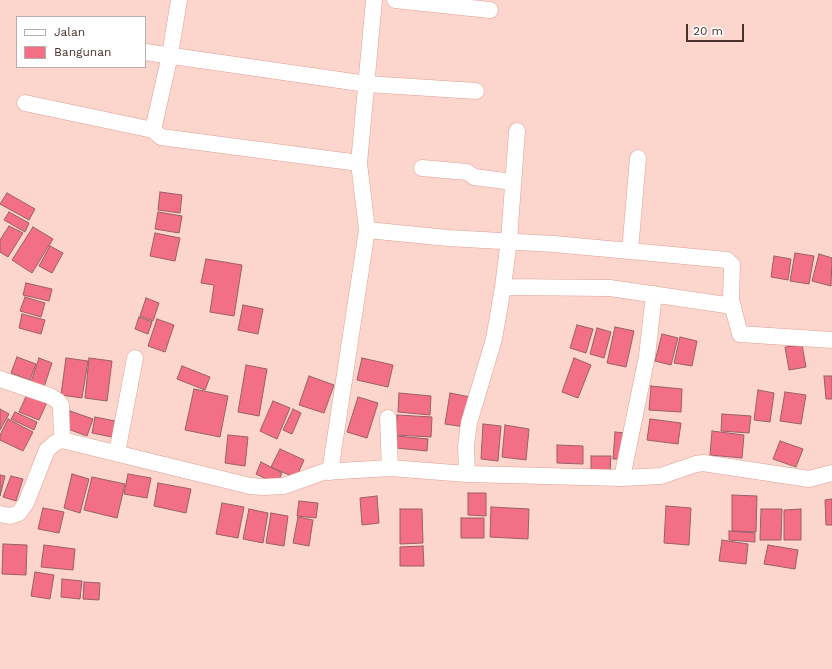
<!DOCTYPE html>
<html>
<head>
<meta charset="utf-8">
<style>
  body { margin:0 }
  #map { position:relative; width:832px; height:669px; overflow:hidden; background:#fcd5cd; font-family:"Work Sans",sans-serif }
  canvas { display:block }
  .legend { position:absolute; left:16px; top:16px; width:130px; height:52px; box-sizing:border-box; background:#fff; border:1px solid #b7adab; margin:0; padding:5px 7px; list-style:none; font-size:12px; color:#4a312c }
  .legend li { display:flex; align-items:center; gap:8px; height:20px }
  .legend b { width:20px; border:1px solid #b7adab }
  .scale { position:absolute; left:686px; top:24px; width:58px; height:18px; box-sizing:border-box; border:2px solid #4a312c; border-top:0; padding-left:5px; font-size:12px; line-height:14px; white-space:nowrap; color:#4a312c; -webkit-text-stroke:3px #fff; paint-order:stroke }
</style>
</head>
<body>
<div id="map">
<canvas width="832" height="669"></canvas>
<ul class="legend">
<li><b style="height:5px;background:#fff"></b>Jalan</li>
<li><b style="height:11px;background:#f36f86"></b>Bangunan</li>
</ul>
<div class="scale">20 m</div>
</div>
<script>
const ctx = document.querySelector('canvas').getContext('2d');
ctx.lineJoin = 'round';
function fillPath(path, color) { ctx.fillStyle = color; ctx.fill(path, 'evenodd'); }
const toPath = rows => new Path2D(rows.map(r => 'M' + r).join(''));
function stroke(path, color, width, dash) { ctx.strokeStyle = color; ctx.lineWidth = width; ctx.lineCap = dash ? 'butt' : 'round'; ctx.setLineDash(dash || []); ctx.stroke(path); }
const building = toPath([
  [160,192,182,195,180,213,158,210,160,192],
  [7,193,35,209,29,220,0,204,7,193],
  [9,212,29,223,25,232,4,220,9,212],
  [158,212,182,216,179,233,155,229,158,212],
  [9,226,23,233,8,257,0,252,0,240,9,226],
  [33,227,53,239,32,273,12,260,33,227],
  [155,233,180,238,175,261,150,256,155,233],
  [50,246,63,253,52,273,39,266,50,246],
  [795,253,814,256,809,284,790,281,795,253],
  [819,254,832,258,831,286,812,281,819,254],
  [774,256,791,259,788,280,771,277,774,256],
  [206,259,242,265,234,316,210,312,214,285,201,283,206,259],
  [26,283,52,289,49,301,23,295,26,283],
  [25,297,45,303,41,317,20,311,25,297],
  [146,298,159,303,153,321,140,316,146,298],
  [243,305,263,309,258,334,238,330,243,305],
  [22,314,45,320,41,334,19,328,22,314],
  [139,317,152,322,148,334,135,329,139,317],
  [157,319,174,325,165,352,148,346,157,319],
  [577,325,593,329,586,353,570,348,577,325],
  [615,327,634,331,626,367,607,363,615,327],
  [597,328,611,332,604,358,590,354,597,328],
  [662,334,678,338,671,365,655,361,662,334],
  [680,337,697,341,692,366,674,363,680,337],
  [802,345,806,367,789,370,785,347,802,345],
  [17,357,36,364,30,380,11,373,17,357],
  [39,358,52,363,44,387,31,382,39,358],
  [66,358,88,361,82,398,61,395,66,358],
  [89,358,112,361,107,401,85,398,89,358],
  [362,358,393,365,388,387,357,380,362,358],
  [574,358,591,365,578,398,562,392,574,358],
  [246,365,267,369,259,416,238,412,246,365],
  [182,366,210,377,205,390,177,379,182,366],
  [309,376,334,385,324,413,299,405,309,376],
  [824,376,832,376,832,399,826,399,824,376],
  [651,386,682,389,681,412,649,410,651,386],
  [194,389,228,396,220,437,185,430,194,389],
  [758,390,774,393,770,422,754,420,758,390],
  [28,392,48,400,39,420,19,412,28,392],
  [785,392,806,395,801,424,780,421,785,392],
  [399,393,431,396,430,415,398,412,399,393],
  [450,393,470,397,465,427,445,424,450,393],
  [358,397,378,403,367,438,347,432,358,397],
  [273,401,290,408,277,439,260,431,273,401],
  [0,409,9,414,0,430,0,409],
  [293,409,301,413,292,434,283,430,293,409],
  [70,411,93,419,87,436,65,428,70,411],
  [15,412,37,422,34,430,11,419,15,412],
  [722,414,751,416,749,433,721,431,722,414],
  [397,415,432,417,431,437,396,435,397,415],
  [95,417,115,421,112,437,92,433,95,417],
  [8,419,33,432,23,451,0,440,0,435,8,419],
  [650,419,681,423,678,444,647,440,650,419],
  [483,424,501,426,498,461,481,459,483,424],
  [505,425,529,429,526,460,502,457,505,425],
  [712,431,744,435,742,458,710,455,712,431],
  [615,432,625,433,623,459,613,459,615,432],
  [228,435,248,437,245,466,225,463,228,435],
  [397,436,428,439,427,451,396,448,397,436],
  [780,441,803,449,796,467,773,459,780,441],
  [557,445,583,446,583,464,557,463,557,445],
  [280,449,304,460,296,478,271,467,280,449],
  [591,456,611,456,610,471,591,470,591,456],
  [261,462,282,473,277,484,256,474,261,462],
  [72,474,89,479,80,513,64,508,72,474],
  [128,474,151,478,147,498,124,494,128,474],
  [0,475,5,476,0,496,0,475],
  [11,476,23,479,16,501,3,497,11,476],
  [92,477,125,484,117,518,84,510,92,477],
  [158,483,191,489,186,513,154,506,158,483],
  [468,493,486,493,486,516,468,515,468,493],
  [732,495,757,496,756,532,732,531,732,495],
  [377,496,379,523,362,525,360,498,377,496],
  [832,499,832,525,826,525,825,500,832,499],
  [299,501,318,503,316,518,297,516,299,501],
  [222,503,244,507,238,538,216,534,222,503],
  [666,506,691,508,689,545,664,543,666,506],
  [491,507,529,509,528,539,490,537,491,507],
  [43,508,64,512,59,533,38,529,43,508],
  [249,509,268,513,263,543,243,539,249,509],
  [400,509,422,509,423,543,400,544,400,509],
  [761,509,782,509,781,540,760,540,761,509],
  [801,509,801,540,784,540,784,510,801,509],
  [271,513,288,516,284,546,266,543,271,513],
  [298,517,313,520,309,546,293,543,298,517],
  [461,518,484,518,484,538,461,538,461,518],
  [729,531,755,533,755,542,729,540,729,531],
  [722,540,748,544,746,564,719,561,722,540],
  [3,544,27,545,26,575,2,574,3,544],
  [44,545,75,549,73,570,41,567,44,545],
  [768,545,798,550,795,569,764,564,768,545],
  [423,546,424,566,400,566,400,547,423,546],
  [35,572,54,575,50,599,31,596,35,572],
  [62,579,82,581,80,599,61,597,62,579],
  [84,582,100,583,99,600,83,599,84,582]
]);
const minor = toPath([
  [374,0,359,163,367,230,448,238,554,244,727,260,732,265,731,300,740,334,832,340],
  [395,0,490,10],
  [145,52,367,84,476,91],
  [25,103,153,130,161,137,359,163],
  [153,130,170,55,179,0],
  [422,168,467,172,474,177,513,182],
  [630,251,638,158],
  [503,287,610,288,733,306],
  [0,379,50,396,58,401,61,405,62,440],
  [388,418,390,468],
  [117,453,135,358],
  [330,472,367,230],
  [467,474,466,446,469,423,494,339,503,287,509,240,517,131],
  [622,478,647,356,654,294],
  [0,514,10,516,19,513,26,503,47,450,55,443,62,440,250,486,263,487,284,486,323,472,390,468,467,474,622,478,661,476,696,464,703,463,809,479,832,473]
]);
fillPath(building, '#f36f86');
stroke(building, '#996067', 1);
stroke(minor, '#dda094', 17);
stroke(minor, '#fff', 16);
</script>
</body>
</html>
